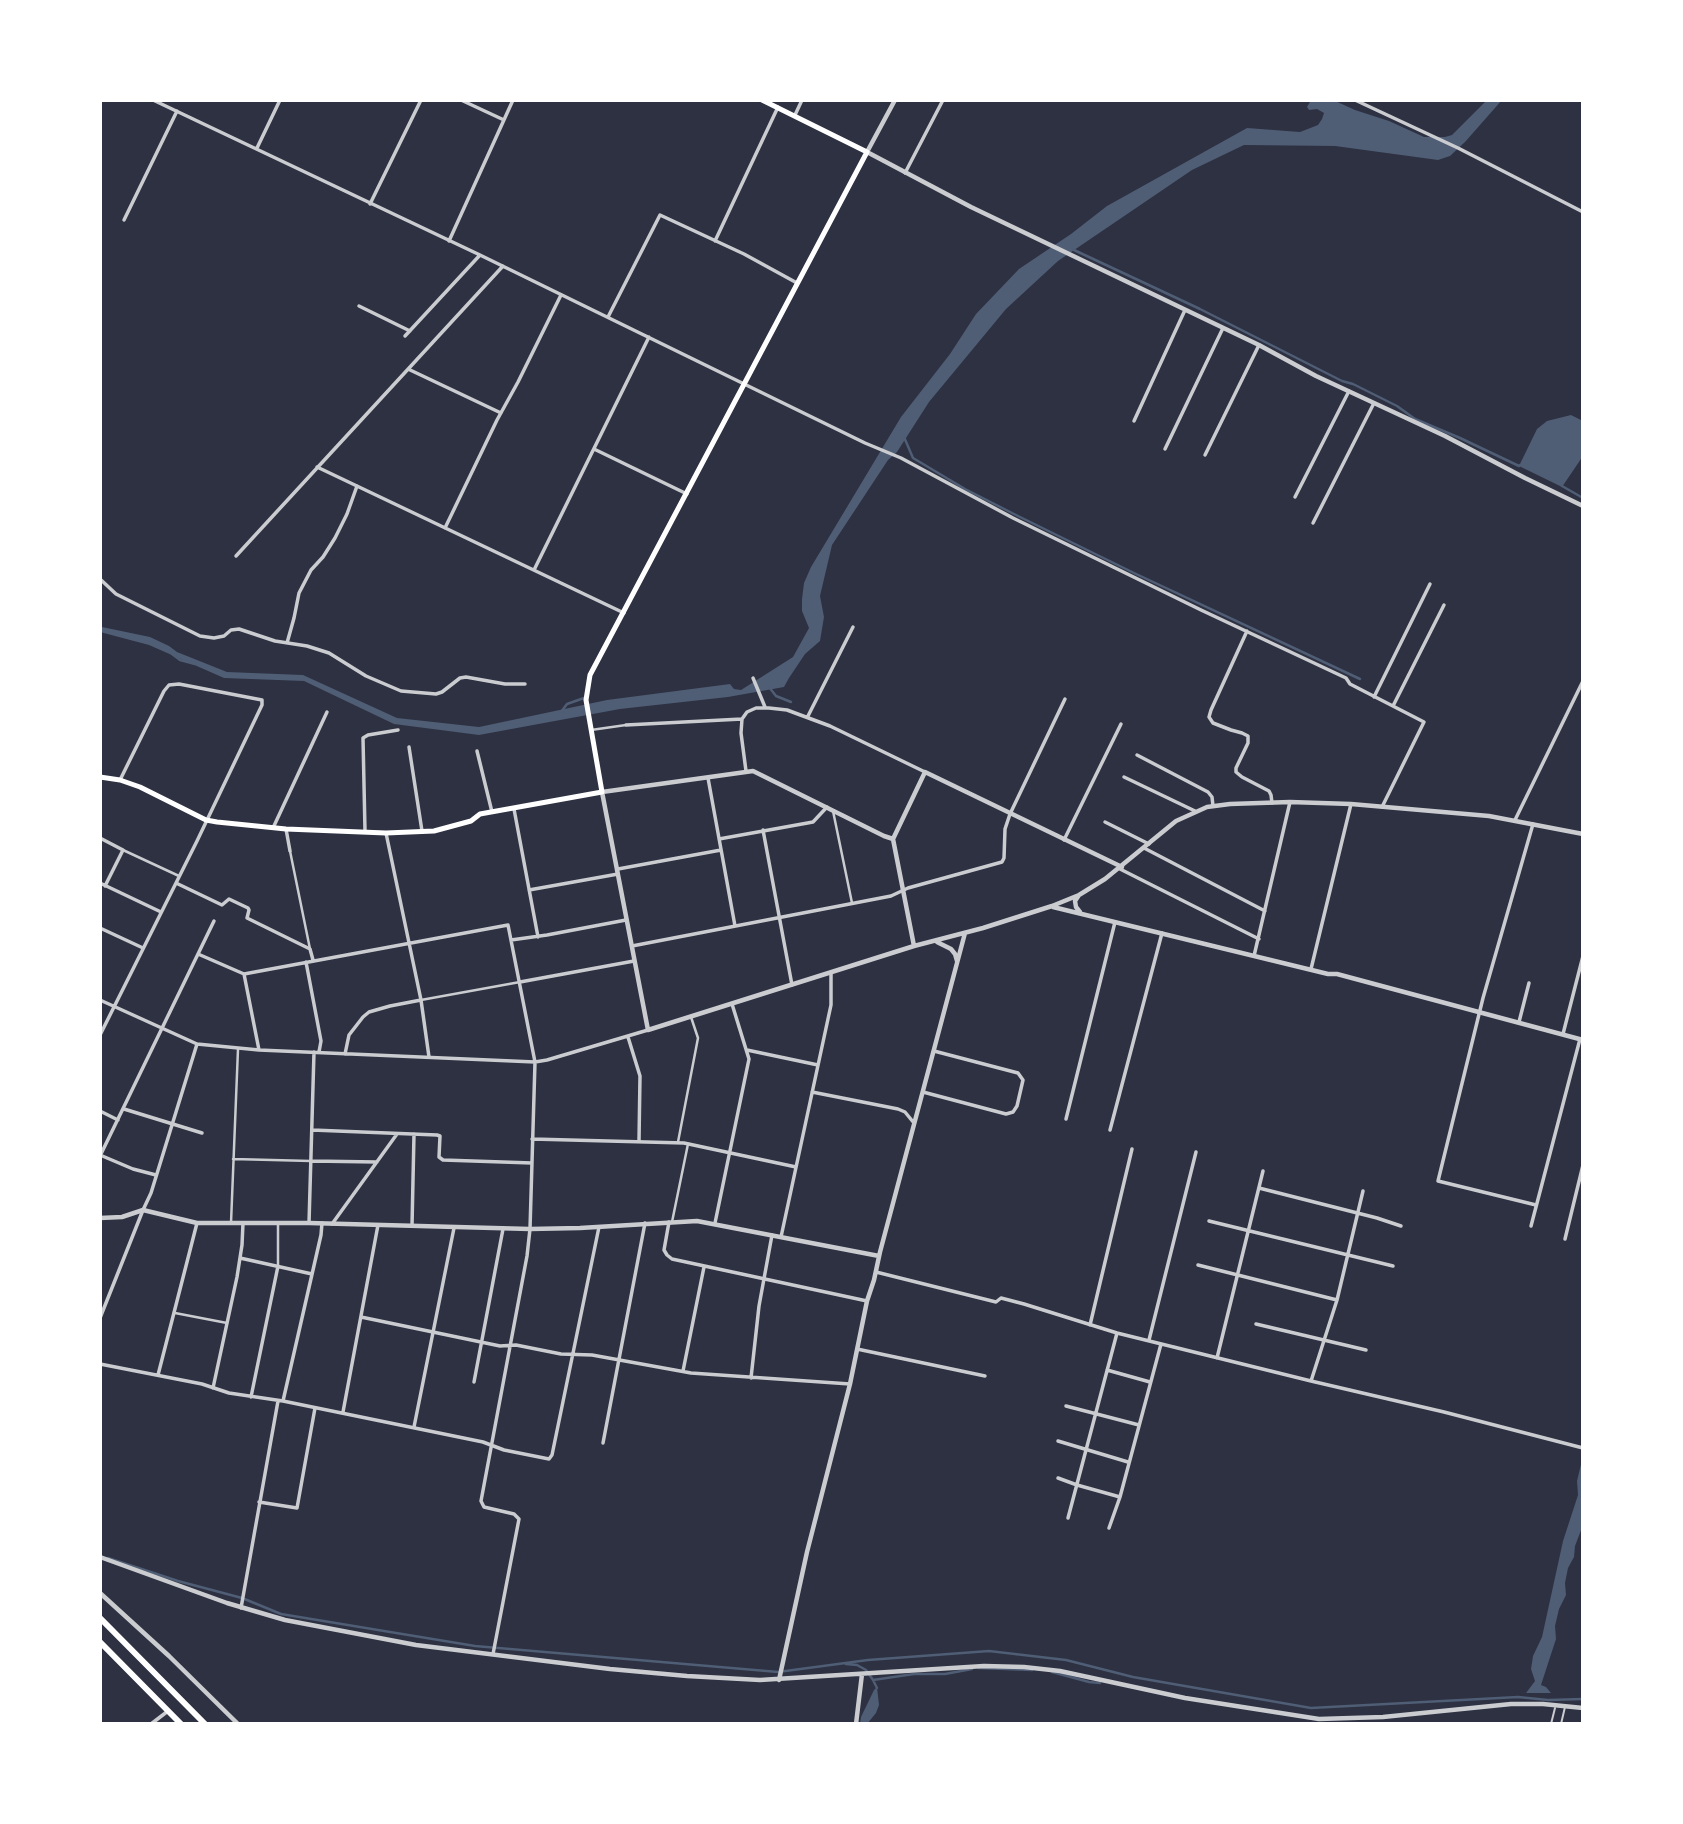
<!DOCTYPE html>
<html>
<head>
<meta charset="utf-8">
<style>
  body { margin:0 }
  #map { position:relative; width:1683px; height:1824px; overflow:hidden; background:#2d3142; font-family:"Alegreya Sans",sans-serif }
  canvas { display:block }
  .frame { position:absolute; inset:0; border:102px solid #fff; pointer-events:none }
</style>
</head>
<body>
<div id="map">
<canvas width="1683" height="1824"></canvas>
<div class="frame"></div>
</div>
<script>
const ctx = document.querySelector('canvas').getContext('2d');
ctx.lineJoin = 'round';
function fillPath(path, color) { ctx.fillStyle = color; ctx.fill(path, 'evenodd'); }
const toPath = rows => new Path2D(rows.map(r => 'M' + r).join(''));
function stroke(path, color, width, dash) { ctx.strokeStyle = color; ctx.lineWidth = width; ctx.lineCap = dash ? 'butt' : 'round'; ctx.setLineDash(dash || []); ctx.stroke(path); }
const water = toPath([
  [1311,100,1333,100,1355,110,1389,121,1424,137,1445,137,1452,135,1487,100,1502,100,1465,142,1450,156,1438,160,1335,146,1244,145,1192,170,1058,261,1006,309,929,402,897,452,888,460,832,545,820,596,824,617,820,641,805,654,789,678,784,687,728,697,620,709,479,735,394,724,304,681,224,678,149,645,100,632,100,624,102,627,150,637,169,646,177,652,227,672,303,675,397,718,479,727,607,700,730,684,734,689,741,690,793,657,809,628,802,611,802,599,804,583,811,567,901,417,950,354,976,314,1019,269,1071,234,1107,206,1247,128,1300,132,1318,125,1322,119,1324,113,1317,109,1309,110,1307,107],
  [1571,415,1581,420,1583,452,1583,456,1562,487,1519,466,1537,429,1547,421],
  [1583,1456,1583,1525,1575,1546,1574,1557,1568,1568,1565,1583,1566,1595,1559,1609,1555,1626,1556,1639,1541,1685,1546,1687,1551,1693,1526,1693,1535,1681,1531,1669,1533,1656,1542,1637,1563,1541,1578,1495,1577,1481],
  [877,1687,879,1705,876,1713,867,1724,860,1724,861,1717,874,1690]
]);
const stream = toPath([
  [1074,250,1200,309,1342,381,1353,384,1397,406,1415,419,1460,438,1519,466,1520,465],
  [904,437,913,458,965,489,1018,516,1134,573,1360,679],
  [1562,486,1583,498],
  [172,654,180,660,195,664],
  [769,687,776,696,791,702],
  [561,712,567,704,584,698],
  [108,1558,178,1581,242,1598,281,1614,475,1646,778,1672,868,1660,989,1651,1066,1660,1133,1677,1311,1708,1518,1697,1548,1700,1583,1699],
  [846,1664,857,1665,866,1670,873,1680,877,1688],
  [979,1668,1032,1670],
  [1052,1672,1089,1682,1100,1683],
  [873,1680,914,1674,945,1674,972,1669]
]);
const service = toPath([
  [1551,1724,1555,1708],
  [1561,1724,1565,1707]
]);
const pedestrian = toPath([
  [591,730,626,725],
  [833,811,852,903],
  [123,850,179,876],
  [290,851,310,949],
  [421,1000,520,982],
  [678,1142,698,1038,691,1017],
  [233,1159,311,1161],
  [672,1222,688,1144],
  [231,1223,238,1049],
  [278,1266,278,1224],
  [175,1313,227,1323]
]);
const minor = toPath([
  [153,100,480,255,865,443,901,458,1013,518,1201,610,1346,678,1350,684,1424,722,1382,807],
  [461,100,504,120],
  [1355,100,1458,148,1583,212],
  [100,103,101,100],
  [795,115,802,100],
  [257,148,280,100],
  [905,173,943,100],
  [370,204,421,100],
  [124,220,177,111],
  [449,241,513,100],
  [715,241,778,107],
  [359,306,410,331],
  [608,317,660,215,744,254,797,283],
  [405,336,480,255],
  [408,369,501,413],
  [1134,421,1185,310],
  [594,449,687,494],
  [1165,449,1223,328],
  [1205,455,1259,345],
  [317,467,624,613],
  [1295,497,1349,391],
  [1313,523,1374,403],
  [445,528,497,420,518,382,561,295],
  [236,556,503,266],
  [534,570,649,337],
  [100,579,116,594,200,636,214,638,224,636,231,630,239,629,275,641,307,646,329,653,366,676,401,691,436,694,442,692,460,678,466,677,505,684,525,684],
  [1247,631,1211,710,1209,717,1213,723,1231,730,1242,733,1248,736,1248,743,1236,768,1236,772,1242,777,1269,791,1271,795,1272,803],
  [287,643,294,618,299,593,311,570,323,557,335,538,347,514,357,486],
  [753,678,765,707],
  [1374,697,1430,584],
  [1393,706,1444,605],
  [808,716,853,627],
  [742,719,747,712,756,708,769,708,787,710,830,726,925,772],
  [742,719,741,733,746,771],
  [626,725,742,719],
  [409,747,422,831],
  [477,751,492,812],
  [1137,755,1208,792,1212,797,1213,806],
  [1124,777,1195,811],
  [708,778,735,926],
  [514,809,538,937],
  [1515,820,1583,681],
  [1105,822,1149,844],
  [1533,824,1483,998,1438,1181,1536,1205],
  [273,828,327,712],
  [286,829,290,851],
  [763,830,792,985],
  [365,831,363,738,368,735,398,730],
  [386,833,421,1000,429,1057],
  [100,838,123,850,105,886],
  [719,839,813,822,827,807],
  [1064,840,1121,724],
  [1144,848,1265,911],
  [618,869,721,850],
  [1120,869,1259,939],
  [100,883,161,912],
  [176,883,222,905,229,899,248,908,249,910,247,918,310,949,313,960],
  [529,890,618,874],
  [100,928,143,948],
  [511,940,547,935,626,920],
  [632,946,891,896,908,888,1002,862,1004,858,1005,829,1010,814,1065,699],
  [198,954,244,974,508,925,535,1062,530,1229,527,1256,481,1501,484,1507,514,1514,519,1519,493,1654],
  [1254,956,1290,802],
  [306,962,321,1041,319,1052],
  [1311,969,1351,804],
  [244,974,259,1050],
  [520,982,634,961],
  [100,1000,197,1044,259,1050,535,1062,547,1060,648,1030],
  [1519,1022,1529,983],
  [1563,1034,1583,956],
  [100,1035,197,841,262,705,262,700,179,684,169,685,164,691,120,780],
  [628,1037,640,1076,639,1141],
  [747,1050,818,1065],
  [345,1054,349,1035,363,1017,369,1012,390,1006,421,1000],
  [812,1092,898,1109,905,1112,914,1123],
  [923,1092,1006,1114,1013,1112,1017,1106,1023,1080,1018,1073,934,1051],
  [124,1109,202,1133],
  [100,1111,118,1120],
  [1066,1119,1115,922],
  [312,1130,437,1135,440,1136,439,1157,443,1160,532,1163],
  [1110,1130,1162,933],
  [532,1139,684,1143,796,1167],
  [100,1155,133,1169,156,1175],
  [100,1156,214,921],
  [311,1161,377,1162],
  [1259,1188,1377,1218,1401,1226],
  [1209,1221,1393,1266],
  [669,1222,664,1250,667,1255,672,1259,867,1301],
  [309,1223,314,1052],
  [715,1223,749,1059,732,1004],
  [332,1224,397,1134],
  [412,1226,414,1134],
  [1531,1226,1580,1039],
  [781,1237,831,1005,831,973],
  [1565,1239,1583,1165],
  [240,1258,312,1274],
  [1198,1265,1337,1300],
  [876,1272,996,1302,1001,1298,1024,1304,1117,1333,1311,1381,1444,1412,1583,1448],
  [361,1317,500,1346,516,1345,561,1354,592,1355,691,1373,850,1384],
  [100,1318,143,1210,151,1193,197,1044],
  [1256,1324,1366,1350],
  [1090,1325,1132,1149],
  [1149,1340,1196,1152],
  [857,1349,985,1376],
  [1217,1358,1263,1171],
  [100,1364,202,1384,229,1393,283,1401,483,1442,504,1450,549,1459,552,1455,599,1227],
  [1107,1370,1150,1382],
  [683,1371,704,1267],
  [158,1375,197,1223],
  [751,1378,759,1306,772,1235],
  [1311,1381,1337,1300,1363,1191],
  [474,1382,503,1229],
  [213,1388,237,1277,242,1245,243,1223],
  [251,1397,278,1266],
  [283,1401,321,1235,322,1223],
  [1066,1406,1139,1425],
  [343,1412,378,1225],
  [414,1427,454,1228],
  [1058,1441,1128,1462],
  [603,1443,645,1223],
  [1058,1478,1077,1485,1120,1497],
  [259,1502,297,1508,315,1408],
  [1068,1518,1117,1333],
  [1109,1528,1120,1497,1161,1344],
  [241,1608,278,1401],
  [151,1724,168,1711]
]);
const tertiary = toPath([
  [895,100,867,152,971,207,1259,345,1316,376,1445,436,1525,478,1583,506],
  [893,839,884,836,753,771,602,792,648,1030,914,946,983,928,1052,906,1079,895,1105,879,1176,821,1207,807,1230,804,1290,802,1351,804,1489,816,1583,834],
  [1079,895,1075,901,1076,907,1080,912],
  [1053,907,1328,974,1337,974,1583,1040],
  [937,942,951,949,955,954,957,961],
  [914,946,893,839,925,772,1122,867],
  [100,1218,122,1217,143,1210,197,1223,309,1223,530,1229,580,1228,697,1221,879,1256],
  [100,1557,227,1603,285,1620,416,1645,610,1669,687,1676,760,1680,984,1666,1024,1667,1060,1671,1185,1698,1319,1719,1383,1717,1511,1704,1543,1704,1583,1708],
  [100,1593,169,1656,238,1724],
  [779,1680,807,1552,850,1384,867,1301,874,1280,880,1252,965,933],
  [856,1724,862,1674]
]);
const secondary = toPath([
  [100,777,120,780,140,787,206,820,217,822,286,829,386,833,434,831,471,821,480,814,602,792,586,700,590,675,867,152,762,100]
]);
const trunk = toPath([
  [100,1618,205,1724],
  [100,1642,181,1724]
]);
fillPath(water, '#4f5d75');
stroke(stream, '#4f5d75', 2.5);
stroke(service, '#caccd0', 2);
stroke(pedestrian, '#caccd0', 2.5);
stroke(minor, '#caccd0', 3.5);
stroke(tertiary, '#caccd0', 4.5);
stroke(secondary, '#fff', 5);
stroke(trunk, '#fff', 6);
</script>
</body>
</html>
